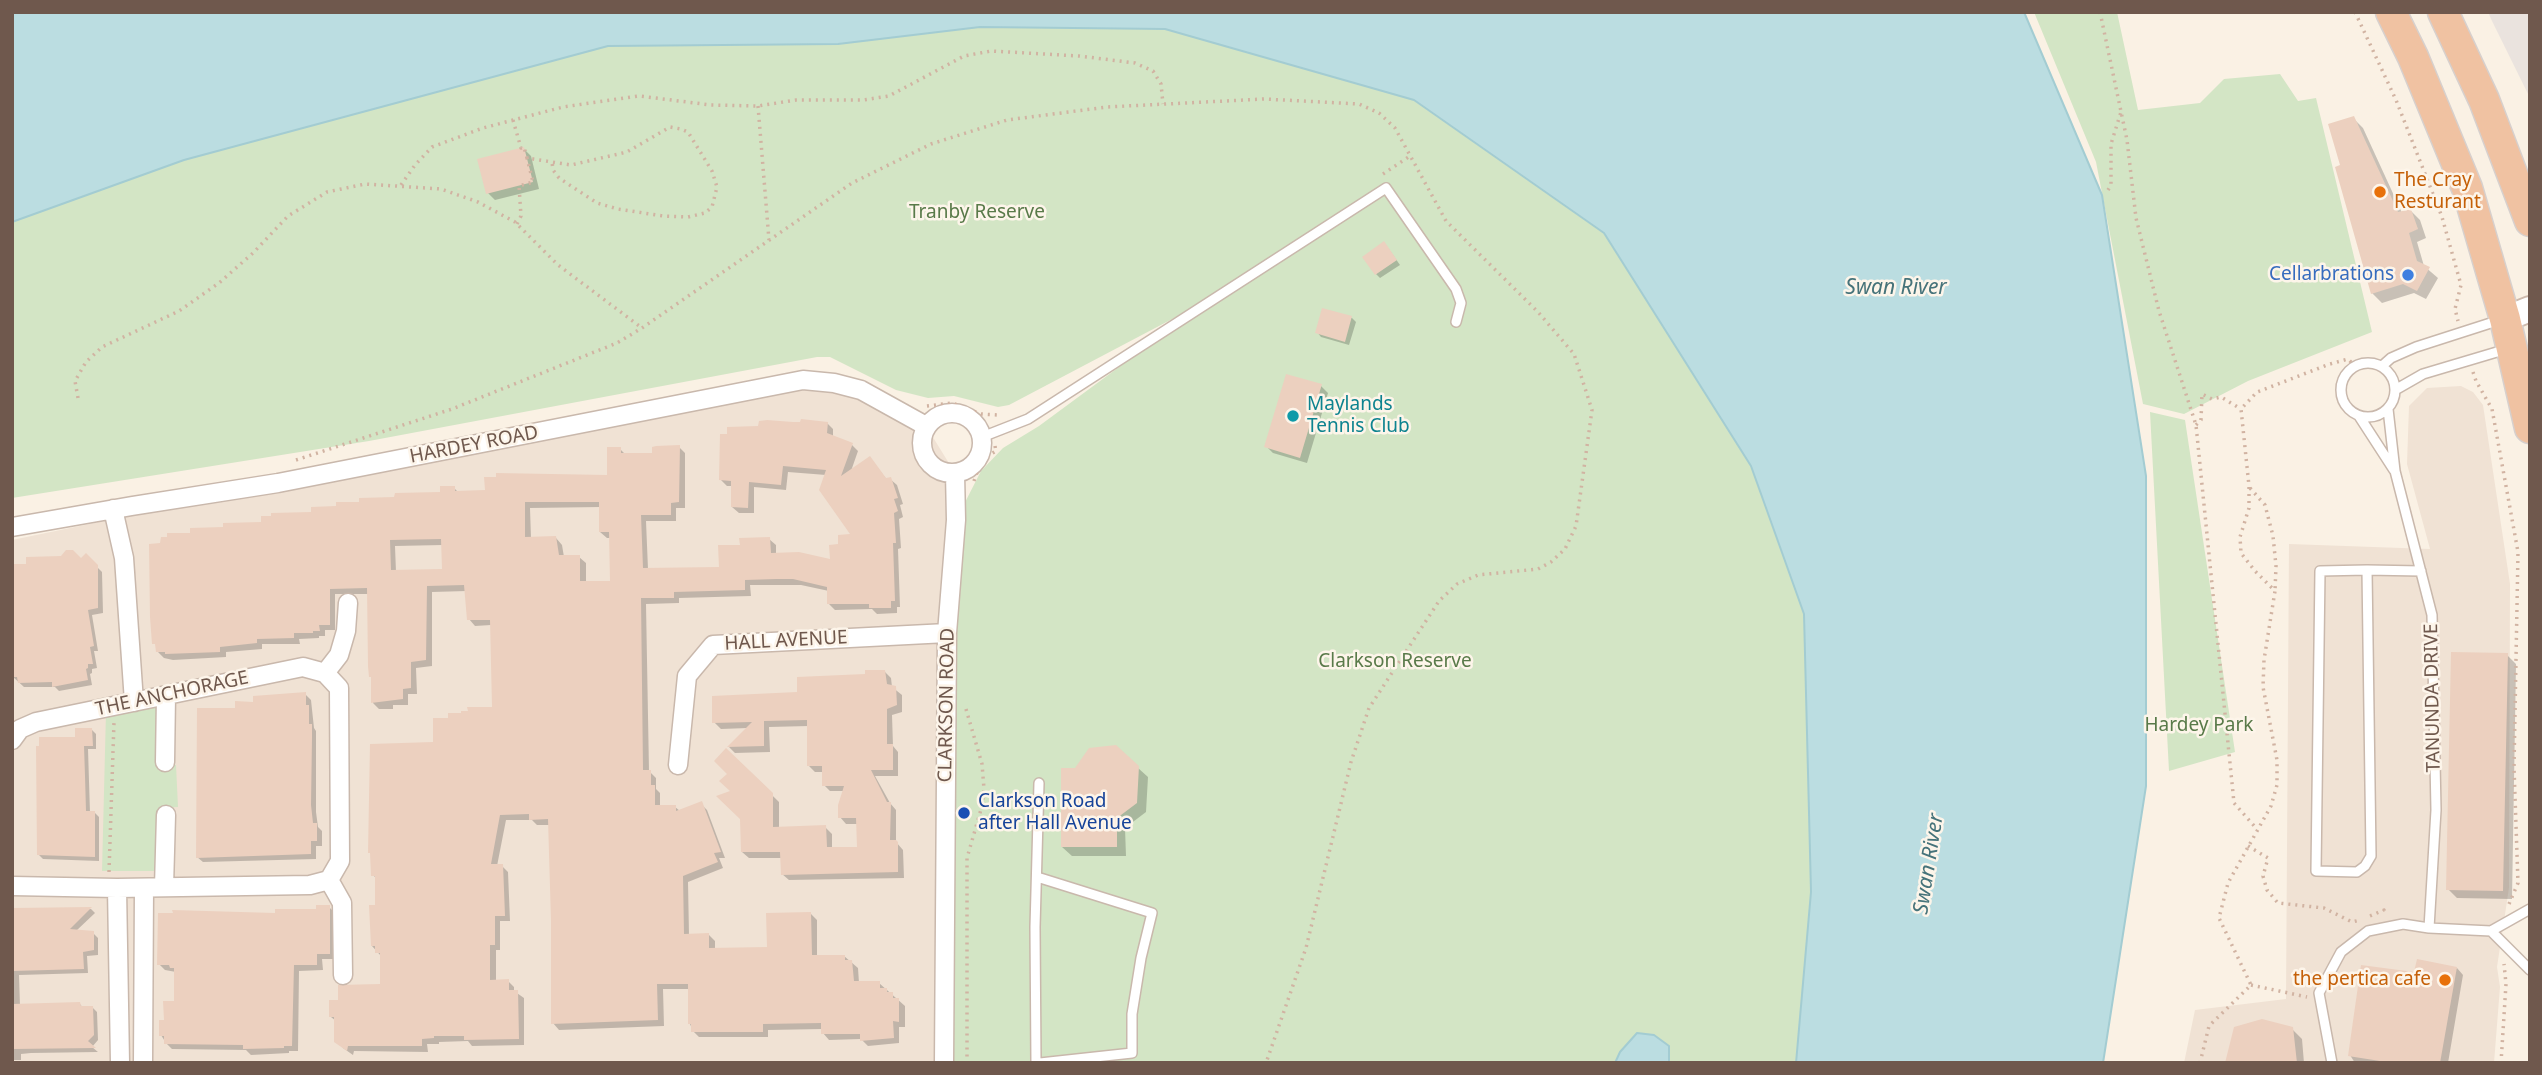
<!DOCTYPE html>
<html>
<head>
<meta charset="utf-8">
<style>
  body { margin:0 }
  #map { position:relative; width:2542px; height:1075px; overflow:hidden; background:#faf1e4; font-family:"Noto Sans",sans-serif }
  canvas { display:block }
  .frame { position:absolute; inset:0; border:14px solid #6f584d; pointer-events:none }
</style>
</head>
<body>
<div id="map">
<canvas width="2542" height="1075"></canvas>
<div class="frame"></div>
</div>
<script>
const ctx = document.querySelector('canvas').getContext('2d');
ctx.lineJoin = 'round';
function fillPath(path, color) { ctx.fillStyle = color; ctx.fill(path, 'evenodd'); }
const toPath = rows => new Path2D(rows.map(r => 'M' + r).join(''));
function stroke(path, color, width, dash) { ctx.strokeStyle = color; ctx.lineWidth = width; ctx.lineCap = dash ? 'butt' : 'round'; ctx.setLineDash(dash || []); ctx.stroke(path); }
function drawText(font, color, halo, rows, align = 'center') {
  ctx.font = font + ' "Noto Sans",sans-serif'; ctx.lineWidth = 5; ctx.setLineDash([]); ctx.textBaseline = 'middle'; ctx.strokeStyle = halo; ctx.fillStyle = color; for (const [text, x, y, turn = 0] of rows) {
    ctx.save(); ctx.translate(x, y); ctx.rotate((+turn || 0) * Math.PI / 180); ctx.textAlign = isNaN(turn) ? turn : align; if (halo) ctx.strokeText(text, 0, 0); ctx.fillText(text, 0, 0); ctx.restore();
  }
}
const residential = toPath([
  [802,377,859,389,926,426,955,473,944,1063,12,1063,12,540],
  [2461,386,2473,392,2483,405,2510,584,2509,888,2497,967,2500,987,2494,1063,2184,1063,2195,1010,2286,999,2289,544,2430,549,2407,464,2409,406,2427,388]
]);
const industrial = toPath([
  [2488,12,2530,12,2530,98,2492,21]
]);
const green = toPath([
  [2034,12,2117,12,2138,110,2200,103,2224,79,2280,74,2298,101,2316,98,2372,332,2248,381,2184,414,2143,404,2096,162],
  [980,27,1165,29,1414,100,1604,233,1751,466,1804,614,1811,892,1796,1063,944,1063,956,520,981,471,1003,448,1039,426,1214,297,1009,405,998,407,954,396,928,398,896,390,830,357,817,357,369,441,12,498,12,222,184,160,608,46,838,44],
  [2150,412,2185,420,2235,752,2169,771],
  [157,705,160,767,176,765,178,807,158,808,159,871,102,871,106,712]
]);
const water = toPath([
  [12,12,2024,12,2102,195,2146,476,2146,786,2103,1063,1796,1063,1811,892,1804,614,1751,466,1604,233,1414,100,1165,29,980,27,838,44,608,46,184,160,12,222,12,12],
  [1637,1033,1654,1035,1669,1046,1669,1063,1615,1063,1620,1052,1637,1033]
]);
const shadow = toPath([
  [2353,118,2363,128,2402,213,2411,211,2420,220,2426,238,2417,242,2424,266,2438,278,2426,299,2414,293,2382,303,2372,293,2342,166],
  [524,149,531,156,539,189,495,200,488,193],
  [1388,248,1400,265,1380,278,1376,274],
  [1323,310,1352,318,1356,322,1349,345,1321,337,1317,332],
  [1321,386,1328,393,1307,463,1273,453,1266,446],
  [827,423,833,429,833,437,852,445,858,451,851,471,870,458,887,480,890,479,897,485,903,504,900,505,903,517,899,519,901,548,898,549,900,607,897,607,897,613,877,614,872,609,835,610,829,604,829,591,801,585,750,585,751,596,679,598,679,603,646,604,649,771,656,778,656,789,660,793,660,807,675,807,680,811,701,804,707,810,725,858,719,858,723,868,688,882,689,935,709,935,715,941,715,950,769,949,811,914,817,920,817,957,844,956,858,968,859,983,879,983,905,1006,905,1027,899,1027,899,1043,868,1046,861,1039,829,1040,823,1033,823,1029,768,1030,768,1037,699,1037,693,1031,690,1024,690,989,663,989,664,1026,559,1030,553,1023,550,825,537,825,532,820,506,820,497,866,502,866,508,872,510,921,500,921,500,950,496,950,496,981,508,981,514,987,514,991,524,998,524,1045,472,1046,468,1041,439,1042,439,1044,427,1044,428,1052,354,1051,353,1055,343,1048,336,1021,331,1017,340,1002,382,985,381,956,372,946,377,879,373,875,435,744,450,720,493,709,491,625,475,626,469,619,467,591,432,592,432,666,416,668,417,694,408,694,408,705,393,705,393,709,379,709,373,703,368,594,335,594,335,630,325,630,325,636,319,636,319,638,299,639,300,644,262,644,262,649,226,652,226,657,173,660,164,658,158,652,192,535,262,524,361,503,442,494,454,488,458,492,486,492,608,477,620,449,626,455,654,454,679,447,685,453,685,508,676,508,676,521,646,521,648,569,720,569,742,546,769,539,776,545,776,555,831,561,840,546,853,536,826,475,788,472,786,490,754,487,754,513,739,513,732,507,733,486,727,486,721,480],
  [601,507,600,532,607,538,611,538,612,583,586,583,586,563,579,557,564,557,562,545,556,538,531,538,530,508],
  [443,545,444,571,396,572,395,546],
  [86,556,102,572,103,613,92,615,98,651,94,651,97,668,92,669,92,673,90,674,92,685,59,691,55,687,24,687,12,676],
  [2507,655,2516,664,2512,899,2457,898,2448,889],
  [884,671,891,678,892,687,902,695,902,712,892,715,893,746,898,752,898,776,875,776,890,803,896,810,896,842,903,850,904,878,789,880,782,874,782,858,749,858,742,852,742,819,733,792,726,750,779,802,779,829,825,827,832,834,832,849,859,849,858,824,846,824,840,817,844,791,830,791,824,785,824,772,815,772,809,766,809,726,769,727,770,752,735,753,729,747,748,728,721,729,714,722,799,694],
  [305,694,311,700,314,728,316,731,316,812,318,827,322,831,322,846,316,846,316,859,203,862,197,857,237,710,255,703],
  [92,730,96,734,96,749,88,749,90,813,95,813,99,817,99,861,43,859,39,855,77,738],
  [1138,768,1148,777,1146,812,1125,828,1126,856,1072,856,1062,847],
  [329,907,335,913,335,959,322,959,323,970,299,971,298,1051,289,1051,289,1053,251,1055,246,1050,172,1049,166,1043,161,1035,176,1003,176,972,165,970,159,964,276,914,318,911],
  [91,909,95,913,76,931,93,933,98,938,98,955,87,956,88,973,19,975,20,1006,80,1004,83,1008,92,1007,97,1012,98,1040,92,1047,98,1052,31,1053,21,1054,21,1060,12,1060,12,910],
  [2457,968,2463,975,2448,1063,2355,1063,2350,1055],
  [2292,1029,2302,1039,2304,1063,2227,1063]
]);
const building = toPath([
  [2354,116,2398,212,2411,209,2418,229,2409,233,2417,261,2430,267,2417,291,2403,284,2371,294,2335,167,2340,165,2328,124],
  [524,147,533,182,486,194,477,159],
  [1384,241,1397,260,1375,275,1362,257],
  [1322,308,1352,316,1345,342,1315,333],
  [1286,374,1322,384,1300,458,1264,447],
  [801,419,828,422,827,433,853,443,841,476,870,456,886,478,891,477,898,498,894,499,898,511,894,513,896,543,893,543,895,601,891,601,891,608,869,608,869,604,827,604,827,587,793,579,776,579,745,580,745,590,674,592,674,598,641,598,643,770,651,770,651,785,655,785,655,805,676,805,676,811,702,801,721,852,714,853,718,862,683,876,684,934,709,933,709,948,767,947,766,913,811,912,812,955,845,955,845,960,852,960,854,981,880,981,880,988,887,988,887,992,893,992,893,998,899,998,899,1022,893,1021,894,1038,860,1041,860,1034,821,1034,821,1023,763,1024,763,1032,691,1032,691,1024,688,1024,688,984,657,984,658,1020,551,1024,551,921,548,819,529,820,529,814,500,815,491,864,503,864,505,916,495,916,495,945,490,945,490,980,509,979,509,990,518,990,519,1039,464,1040,464,1036,434,1036,434,1038,422,1039,422,1046,348,1046,347,1051,334,1042,334,1017,329,1017,329,1000,338,1000,338,985,380,984,380,953,375,953,375,946,371,946,369,905,375,905,375,876,371,876,370,853,368,853,370,744,433,742,433,718,448,718,448,713,461,713,461,711,468,711,467,707,492,707,490,620,467,620,464,585,427,586,426,660,411,662,411,688,403,689,403,699,371,703,371,677,369,677,368,666,367,588,330,589,330,625,319,625,320,631,313,631,313,633,294,633,294,638,257,639,257,643,220,647,220,652,165,654,165,652,156,652,155,644,152,644,150,617,149,544,160,543,161,537,167,537,167,533,190,533,190,528,223,527,223,523,261,522,261,516,271,516,271,513,311,512,311,507,336,506,336,502,359,502,359,498,394,497,395,493,440,492,440,486,455,486,455,491,485,490,484,477,496,477,496,473,607,475,607,447,621,447,621,453,652,453,652,447,656,446,680,445,679,502,671,503,671,515,641,515,643,568,719,567,718,545,740,545,739,538,770,537,771,553,799,552,830,559,829,545,838,544,838,535,850,534,819,490,826,470,783,466,781,485,749,482,748,508,731,507,731,481,719,480,720,434,727,434,727,427,758,426,759,421,767,420,793,422,800,422],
  [525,502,599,502,599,532,609,532,610,581,580,581,580,555,559,555,556,536,525,537],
  [441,539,442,569,391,570,390,540],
  [66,550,73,550,81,558,86,553,98,565,98,608,88,610,94,646,90,647,93,664,88,664,88,668,86,669,88,680,52,687,52,682,18,683,17,677,12,677,12,564,26,564,26,557,61,556],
  [2451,652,2508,653,2503,891,2446,890],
  [865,670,885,670,887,684,896,686,897,705,887,709,887,744,893,744,893,770,871,770,887,802,891,802,890,840,896,840,898,842,898,872,781,875,780,852,741,852,740,819,716,796,730,791,719,781,727,774,714,761,726,748,773,793,773,827,826,825,827,847,857,847,856,818,838,818,838,805,844,786,822,786,822,766,807,766,807,720,764,721,764,746,727,747,752,722,712,723,712,696,797,692,797,677,865,674],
  [306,692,306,705,309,705,309,724,312,724,312,737,311,805,313,823,317,823,317,841,311,841,311,854,196,858,197,708,235,708,235,701,253,702,253,696],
  [75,728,92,728,93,746,84,746,85,776,86,811,95,811,95,857,37,855,36,746,39,746,39,737,75,737],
  [1116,745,1139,766,1137,803,1117,818,1117,847,1061,847,1061,768,1075,768,1089,748],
  [316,905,330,905,330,954,317,954,317,965,294,965,292,1046,284,1046,284,1048,243,1049,243,1045,164,1044,164,1036,159,1036,159,1020,164,1020,163,1001,174,1001,174,968,170,968,169,965,157,965,158,913,173,913,172,910,275,913,275,909,316,909],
  [92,907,70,929,94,931,94,950,83,952,84,969,12,971,13,908],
  [2417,959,2457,967,2440,1063,2393,1063,2348,1056,2361,965,2414,972],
  [80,1002,81,1006,93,1006,94,1035,88,1041,96,1048,12,1049,12,1004],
  [2262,1019,2293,1027,2297,1063,2225,1063,2234,1027]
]);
const path = toPath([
  [2100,12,2127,140,2136,218,2159,311,2196,425,2234,803,2257,829],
  [2355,12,2396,100,2442,217,2461,285,2455,309,2458,321],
  [758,106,769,240],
  [513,120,521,148,524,147,527,158,552,162,571,165,627,152,670,127,681,129,688,132,712,171,717,187,712,207,705,213,688,217,663,216,618,209,597,203,559,178,553,170,552,162],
  [1383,174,1410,156],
  [401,185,415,165,432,147,483,128,563,107,639,96,711,105,758,106,796,100,863,100,889,96,964,56,991,51,1079,56,1135,63,1153,71,1161,84,1163,104],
  [2108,190,2111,185,2111,144,2121,112],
  [517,224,521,216,519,186,533,182,527,158],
  [2473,372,2476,381,2492,409,2518,552,2514,767,2518,883,2509,904],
  [78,398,75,381,86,362,102,347,179,311,219,283,253,253,288,216,327,192,365,184,441,189,478,202,515,222,558,265,642,328],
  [927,406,952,403,981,414,998,415],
  [2196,425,2201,420,2202,394,2212,399,2221,397,2241,409],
  [296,460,452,409,617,343,642,328,852,183,931,144,1007,120,1107,107,1264,99,1359,104,1379,113,1395,128,1446,221,1538,312,1574,354,1592,410,1576,526,1565,549,1551,562,1538,569,1478,575,1457,584,1439,601,1369,708,1351,762,1306,948,1266,1063],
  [974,481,980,464,986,457,996,451,995,446],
  [2250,488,2265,505,2273,536,2276,566,2275,591],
  [966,709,982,764,984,789,982,806,967,858,967,1063],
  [2248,846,2268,858,2263,876,2267,890,2278,903,2324,908,2352,922,2360,920],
  [109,872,114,722],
  [2370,916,2384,910,2385,915],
  [2251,985,2307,997],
  [2200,1063,2209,1026,2251,985,2219,918,2228,883,2271,806,2277,785,2277,760,2263,687,2264,660,2275,591,2255,571,2241,553,2240,537,2249,508,2249,486,2241,409,2257,392,2330,364,2348,359,2355,366],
  [2501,1063,2506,984,2504,964]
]);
const service = toPath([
  '2341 390a27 27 0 1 1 54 0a27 27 0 1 1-54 0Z',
  [2382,366,2391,358,2416,347,2500,320],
  [2395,390,2423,374,2507,349],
  [2388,409,2395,471,2432,615,2436,810,2429,928],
  [2359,416,2394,470],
  [982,437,1028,419,1386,188,1456,289,1461,303,1456,322],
  [2367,570,2371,856,2365,866,2357,872,2316,871,2320,571,2367,570],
  [2367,570,2421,571],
  [1037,877,1152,913,1141,958,1132,1014,1132,1053,1040,1063],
  [2491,931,2530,970],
  [1036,1063,1035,927,1039,783],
  [2332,1063,2319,993,2341,952,2368,931,2403,924,2429,928,2491,931,2530,909]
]);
const minor = toPath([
  '922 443a30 30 0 1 1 60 0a30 30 0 1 1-60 0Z',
  [113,509,124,558,134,702],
  [12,527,132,506,278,483,803,380,834,383,861,390,926,426],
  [325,673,339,655,346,631,348,603],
  [12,740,20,729,36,722,303,667,325,673,339,688,340,861,329,880,310,885,117,888,12,886],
  [165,762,166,696],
  [678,765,687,676,713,645,947,633],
  [329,880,342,903,343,975],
  [164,887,166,815],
  [117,888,120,1063],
  [143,1063,144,888],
  [944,1063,947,633,956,520,955,473]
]);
const secondary = toPath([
  [2505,319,2530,309]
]);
const trunk = toPath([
  [2391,12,2413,57,2467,188,2505,319,2530,428],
  [2443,12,2484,100,2530,221]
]);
const markers = [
  [2380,192,7,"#e8710a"],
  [2408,275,7,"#3f7fe0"],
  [1293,416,7,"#0f9aa8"],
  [964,813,7,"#1a4fb4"],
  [2445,980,7,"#e8710a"]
];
const foodNames = [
  ["The Cray",2394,181],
  ["Resturant",2394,203],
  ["the pertica cafe",2431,980,"right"]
];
const parkNames = [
  ["Tranby Reserve",977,213],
  ["Clarkson Reserve",1395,662],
  ["Hardey Park",2199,726]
];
const shopNames = [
  ["Cellarbrations",2394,275]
];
const cultureNames = [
  ["Maylands",1307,405],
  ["Tennis Club",1307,427]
];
const streetNames = [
  ["HARDEY ROAD",474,445,-11],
  ["HALL AVENUE",786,641,-3],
  ["THE ANCHORAGE",172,694,-12],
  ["TANUNDA DRIVE",2433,698,-91],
  ["CLARKSON ROAD",947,705,-89]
];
const transitNames = [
  ["Clarkson Road",978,802],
  ["after Hall Avenue",978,824]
];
const waterNames = [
  ["Swan River",1896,288],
  ["Swan River",1929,864,-81]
];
fillPath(residential, '#f0e2d4');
fillPath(industrial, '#eae3de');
fillPath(green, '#d3e5c5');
fillPath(water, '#bbdde1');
stroke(water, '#a3ccd2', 2);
fillPath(shadow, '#0003');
fillPath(building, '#ecd0bf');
stroke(service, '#c9b8ac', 12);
stroke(minor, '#c9b8ac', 21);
stroke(secondary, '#cebaad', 28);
stroke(trunk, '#d7d0cd', 33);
stroke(path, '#d1b3a2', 3.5, [2, 5]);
stroke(service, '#fff', 9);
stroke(minor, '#fff', 18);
stroke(secondary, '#fff', 24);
stroke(trunk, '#f0c2a2', 30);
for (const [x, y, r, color] of markers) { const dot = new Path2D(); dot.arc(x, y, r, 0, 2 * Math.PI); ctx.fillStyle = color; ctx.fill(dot); stroke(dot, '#fdf5ea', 2.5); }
drawText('19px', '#c56008', '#fdf5ea', foodNames, 'left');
drawText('19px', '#597a49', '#fdf5ea', parkNames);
drawText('19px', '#366cbe', '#fdf5ea', shopNames, 'right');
drawText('19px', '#0d838f', '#fdf5ea', cultureNames, 'left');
drawText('19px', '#6f584d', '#fdf5ea', streetNames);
drawText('19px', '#164399', '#fdf5ea', transitNames, 'left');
drawText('italic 21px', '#46737a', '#fdf5ea', waterNames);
</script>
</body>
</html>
